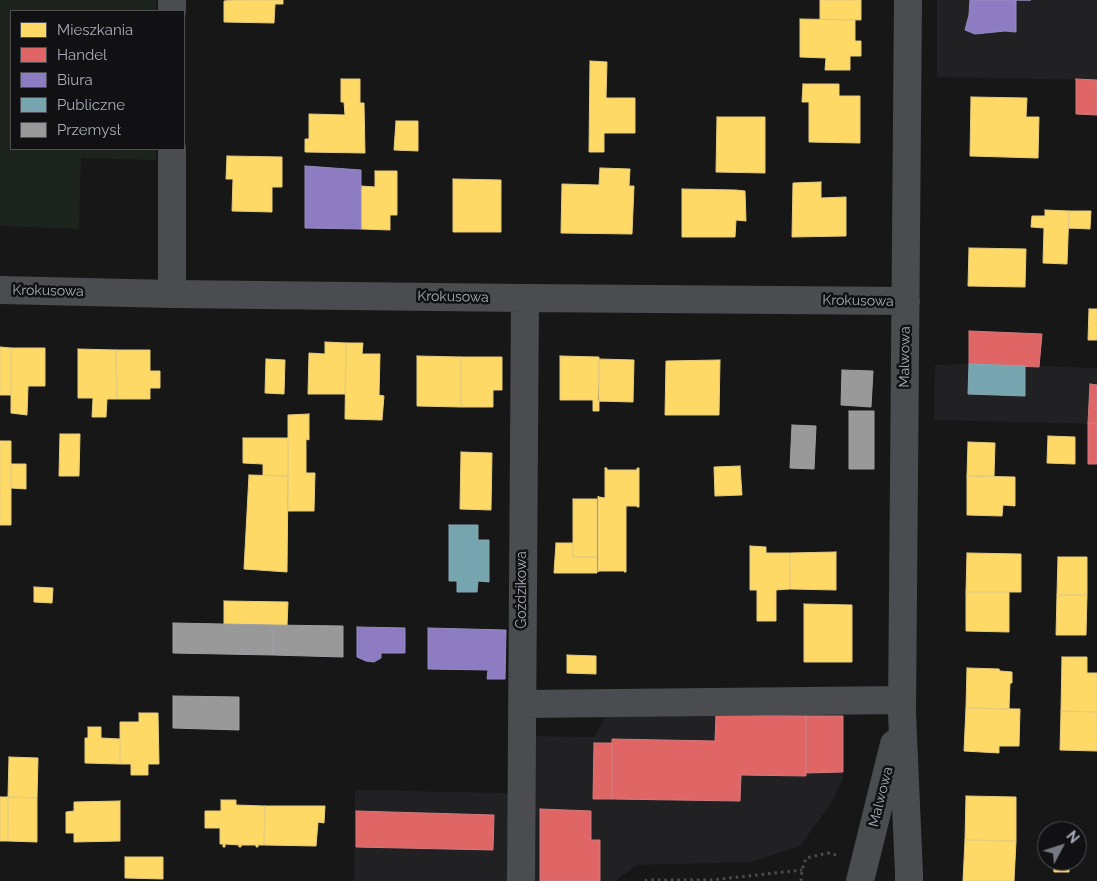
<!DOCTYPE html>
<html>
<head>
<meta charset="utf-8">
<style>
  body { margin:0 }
  #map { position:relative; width:1097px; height:881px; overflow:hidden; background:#171717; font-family:Raleway,sans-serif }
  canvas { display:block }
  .legend { position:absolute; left:10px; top:10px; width:175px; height:140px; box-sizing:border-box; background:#111113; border:1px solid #4d4f55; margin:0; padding:6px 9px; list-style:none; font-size:15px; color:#a8adb8 }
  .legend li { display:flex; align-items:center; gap:10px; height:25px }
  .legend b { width:25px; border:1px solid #4d4f55 }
  .north { position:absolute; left:1037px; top:821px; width:50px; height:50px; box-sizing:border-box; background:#111113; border:1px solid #4d4f55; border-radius:50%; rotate:50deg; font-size:14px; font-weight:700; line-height:20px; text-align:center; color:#a8adb8 }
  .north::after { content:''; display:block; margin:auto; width:18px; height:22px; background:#757880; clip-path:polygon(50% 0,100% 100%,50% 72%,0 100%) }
</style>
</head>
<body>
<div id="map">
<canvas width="1097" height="881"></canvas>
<ul class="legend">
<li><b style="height:14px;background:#ffd966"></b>Mieszkania</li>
<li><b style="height:14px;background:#e06666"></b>Handel</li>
<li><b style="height:14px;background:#8e7cc3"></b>Biura</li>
<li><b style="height:14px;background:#76a5af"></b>Publiczne</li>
<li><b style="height:14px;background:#999"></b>Przemysł</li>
</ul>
<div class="north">N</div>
</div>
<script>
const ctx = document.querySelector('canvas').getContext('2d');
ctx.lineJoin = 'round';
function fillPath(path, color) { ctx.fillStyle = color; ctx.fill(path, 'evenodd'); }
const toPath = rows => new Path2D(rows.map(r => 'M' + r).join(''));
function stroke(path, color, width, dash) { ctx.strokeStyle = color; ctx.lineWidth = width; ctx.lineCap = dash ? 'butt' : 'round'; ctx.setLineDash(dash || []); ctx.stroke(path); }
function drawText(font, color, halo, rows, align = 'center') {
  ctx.font = font + ' Raleway,sans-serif'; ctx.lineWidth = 5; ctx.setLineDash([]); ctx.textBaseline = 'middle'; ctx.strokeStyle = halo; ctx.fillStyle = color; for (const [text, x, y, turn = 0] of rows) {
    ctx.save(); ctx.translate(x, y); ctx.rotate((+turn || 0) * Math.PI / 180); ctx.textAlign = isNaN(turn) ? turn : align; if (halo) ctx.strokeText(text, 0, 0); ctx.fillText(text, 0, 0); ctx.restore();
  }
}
const built = toPath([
  [937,0,1097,0,1097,80,937,77],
  [969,364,1097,368,1097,424,934,420,935,365],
  [612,705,843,707,843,779,832,802,800,846,750,862,637,865,615,881,531,881,531,736,594,737],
  [355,790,510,793,509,881,354,881]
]);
const green = toPath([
  [0,0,157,0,156,11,11,11,11,149,156,149,156,160,81,158,79,229,0,226]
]);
const homes = toPath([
  [234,0,283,0,283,4,275,4,274,23,224,22,224,1,234,0],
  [820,0,861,0,861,20,820,19,820,0],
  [800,19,855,20,855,41,861,41,861,56,850,56,850,70,825,70,826,58,800,57,800,19],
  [590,61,607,62,606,98,635,98,635,133,604,133,604,152,589,152,590,61],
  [341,79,360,79,360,103,364,103,365,153,305,152,305,139,309,139,309,114,345,115,344,102,341,102,341,79],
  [803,84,839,84,839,96,860,96,860,143,809,142,809,102,802,102,803,84],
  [971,97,1027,98,1026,117,1039,117,1038,158,970,156,971,97],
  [717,117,765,117,765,173,716,172,717,117],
  [396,121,418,121,418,151,394,150,396,121],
  [227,156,282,157,282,187,272,187,272,212,232,211,233,179,226,179,227,156],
  [600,168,630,169,629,186,634,186,632,234,561,233,562,184,599,185,600,168],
  [375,171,397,171,397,215,390,215,390,230,361,229,361,186,375,187,375,171],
  [453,179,501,180,501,232,453,232,453,179],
  [821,182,821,198,846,197,846,236,792,237,793,183,821,182],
  [682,189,736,190,745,191,746,221,736,220,735,237,682,237,682,189],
  [1045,210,1069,211,1067,264,1043,263,1044,228,1031,227,1032,216,1045,216,1045,210],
  [1069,211,1091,211,1090,229,1068,228,1069,211],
  [969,248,1026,249,1025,287,968,286,969,248],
  [1089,309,1097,309,1097,340,1088,340,1089,309],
  [325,342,346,343,345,394,308,394,309,353,325,354,325,342],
  [346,343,363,343,362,354,380,354,379,395,384,396,382,420,345,419,346,343],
  [0,347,11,348,11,395,0,395,0,347],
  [11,348,45,348,45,386,28,386,27,415,11,413,11,348],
  [78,349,116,350,117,399,107,399,106,417,92,417,93,398,78,398,78,349],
  [116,350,150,350,150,371,160,371,160,388,150,388,150,399,117,399,116,350],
  [417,356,461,357,461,407,417,406,417,356],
  [560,356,599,357,599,411,593,411,593,400,560,400,560,356],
  [461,357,502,357,502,390,493,390,493,407,461,407,461,357],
  [266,359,285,360,284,394,265,393,266,359],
  [599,359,634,360,633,402,598,401,599,359],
  [720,360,719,415,665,415,666,361,720,360],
  [309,414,309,440,306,439,306,473,315,473,314,511,288,511,288,415,309,414],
  [60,434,80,434,79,476,59,476,60,434],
  [1048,436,1075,437,1075,464,1047,463,1048,436],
  [243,438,288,438,288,476,263,475,263,464,243,463,243,438],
  [0,441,11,441,11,525,0,525,0,441],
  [968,442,995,443,994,476,967,476,968,442],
  [461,452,492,453,491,510,460,509,461,452],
  [11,464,26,464,26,489,11,488,11,464],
  [740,466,742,495,715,496,714,467,740,466],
  [605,468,607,468,607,470,637,470,637,468,639,468,639,507,637,507,637,506,626,506,626,572,624,572,625,571,599,571,598,572,598,496,599,497,605,498,605,468],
  [249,475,288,476,287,572,244,569,249,475],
  [967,476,1015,477,1015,506,1003,505,1002,516,967,515,967,476],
  [573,499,597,499,597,557,573,557,573,499],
  [556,543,573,543,573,557,597,557,597,573,554,573,556,543],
  [750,546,766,547,766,553,790,553,790,589,776,590,776,621,757,621,757,590,750,590,750,546],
  [836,552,836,590,790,589,790,553,836,552],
  [967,553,1021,554,1021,592,966,592,967,553],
  [1058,557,1087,557,1087,595,1057,595,1058,557],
  [34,587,53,588,52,603,34,602,34,587],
  [966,592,1009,592,1009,632,966,631,966,592],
  [1057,595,1087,595,1086,635,1056,635,1057,595],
  [224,601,288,602,287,626,224,624,224,601],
  [804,604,852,605,852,662,804,662,804,604],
  [567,655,596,656,596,674,567,673,567,655],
  [1062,657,1087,657,1087,673,1097,673,1097,712,1061,711,1062,657],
  [967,668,999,669,1000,671,1012,672,1012,683,1010,683,1009,709,966,708,967,668],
  [966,708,1020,709,1019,746,999,746,999,753,964,751,966,708],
  [1061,711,1097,712,1097,751,1060,750,1061,711],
  [139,713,158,713,159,764,148,764,148,775,131,775,131,764,120,764,120,722,139,722,139,713],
  [88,727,101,727,101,738,120,739,120,764,85,763,85,738,88,738,88,727],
  [9,757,38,758,37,798,8,797,9,757],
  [966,796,1016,797,1016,841,965,840,966,796],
  [0,797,8,797,8,841,0,841,0,797],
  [8,797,37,798,37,842,8,841,8,797],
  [221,800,236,800,236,805,265,806,264,845,258,845,258,847,256,847,256,845,241,845,241,847,239,847,239,845,225,844,225,847,223,847,223,844,220,844,220,828,205,828,205,811,221,811,221,800],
  [120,801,120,841,74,842,74,833,66,833,66,812,74,811,74,802,120,801],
  [265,806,325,806,324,823,318,822,316,846,264,845,265,806],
  [965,840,1016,841,1014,881,963,881,965,840],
  [125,857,163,857,163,879,125,878,125,857],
  [1053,861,1069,861,1069,872,1054,872,1053,861]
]);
const shops = toPath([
  [1076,79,1097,80,1097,115,1076,114,1076,79],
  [969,331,1042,334,1039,367,969,364,969,331],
  [1090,384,1097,385,1097,424,1088,423,1090,384],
  [1088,423,1097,424,1097,464,1088,464,1088,423],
  [716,715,806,716,806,776,741,775,740,801,612,799,612,739,715,741,716,715],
  [806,716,843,716,843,772,806,773,806,716],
  [594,743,612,743,612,799,593,799,594,743],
  [540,809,591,811,591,840,600,840,600,881,540,881,540,809],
  [356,811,494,815,493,850,356,847,356,811]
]);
const offices = toPath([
  [970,0,1031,0,1016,0,1016,32,1005,31,975,34,965,30,969,15,970,0],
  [305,166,361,170,361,229,305,228,305,166],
  [357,627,405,628,405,653,381,653,381,658,374,662,366,661,357,657,357,627],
  [428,628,506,630,505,679,487,679,488,670,428,669,428,628]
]);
const public = toPath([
  [969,364,1025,366,1025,396,968,394,969,364],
  [449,525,478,525,478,540,489,540,489,582,478,581,477,592,457,592,457,581,449,581,449,525]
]);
const industry = toPath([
  [842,370,873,371,871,407,841,405,842,370],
  [849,411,874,411,874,469,849,469,849,411],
  [792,425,816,426,814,469,790,468,792,425],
  [173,623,272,625,273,655,173,653,173,623],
  [272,625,343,626,343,657,273,655,272,625],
  [173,696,239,697,239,730,173,728,173,696]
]);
const path = toPath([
  [645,881,648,880,712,880,802,870],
  [801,881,802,870,806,858,828,853,836,855]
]);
const minor = toPath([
  [172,0,172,11],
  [908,0,902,713,909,874,909,881],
  [172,149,172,294],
  [0,290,172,294,525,298,906,301],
  [522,704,902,700],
  [521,881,525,298],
  [860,881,894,744]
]);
const streetNames = [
  ["Krokusowa",48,291,1],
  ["Krokusowa",453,297,1],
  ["Krokusowa",858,301,1],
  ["Malwowa",905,357,-89],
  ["Goździkowa",522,590,-90],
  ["Malwowa",881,797,-76]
];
fillPath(built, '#212123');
fillPath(green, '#1d241e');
fillPath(homes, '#ffd966');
stroke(homes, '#e5cc7f', 1);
fillPath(shops, '#e06666');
stroke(shops, '#cf7b7f', 1);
fillPath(offices, '#8e7cc3');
stroke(offices, '#968bc0', 1);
fillPath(public, '#76a5af');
stroke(public, '#85a7b2', 1);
fillPath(industry, '#999');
stroke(industry, '#9e9fa2', 1);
stroke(path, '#4d4e52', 3, [2.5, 4]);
stroke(minor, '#4b4c50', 28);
drawText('14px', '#a8adb8', '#111113', streetNames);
</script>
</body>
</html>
